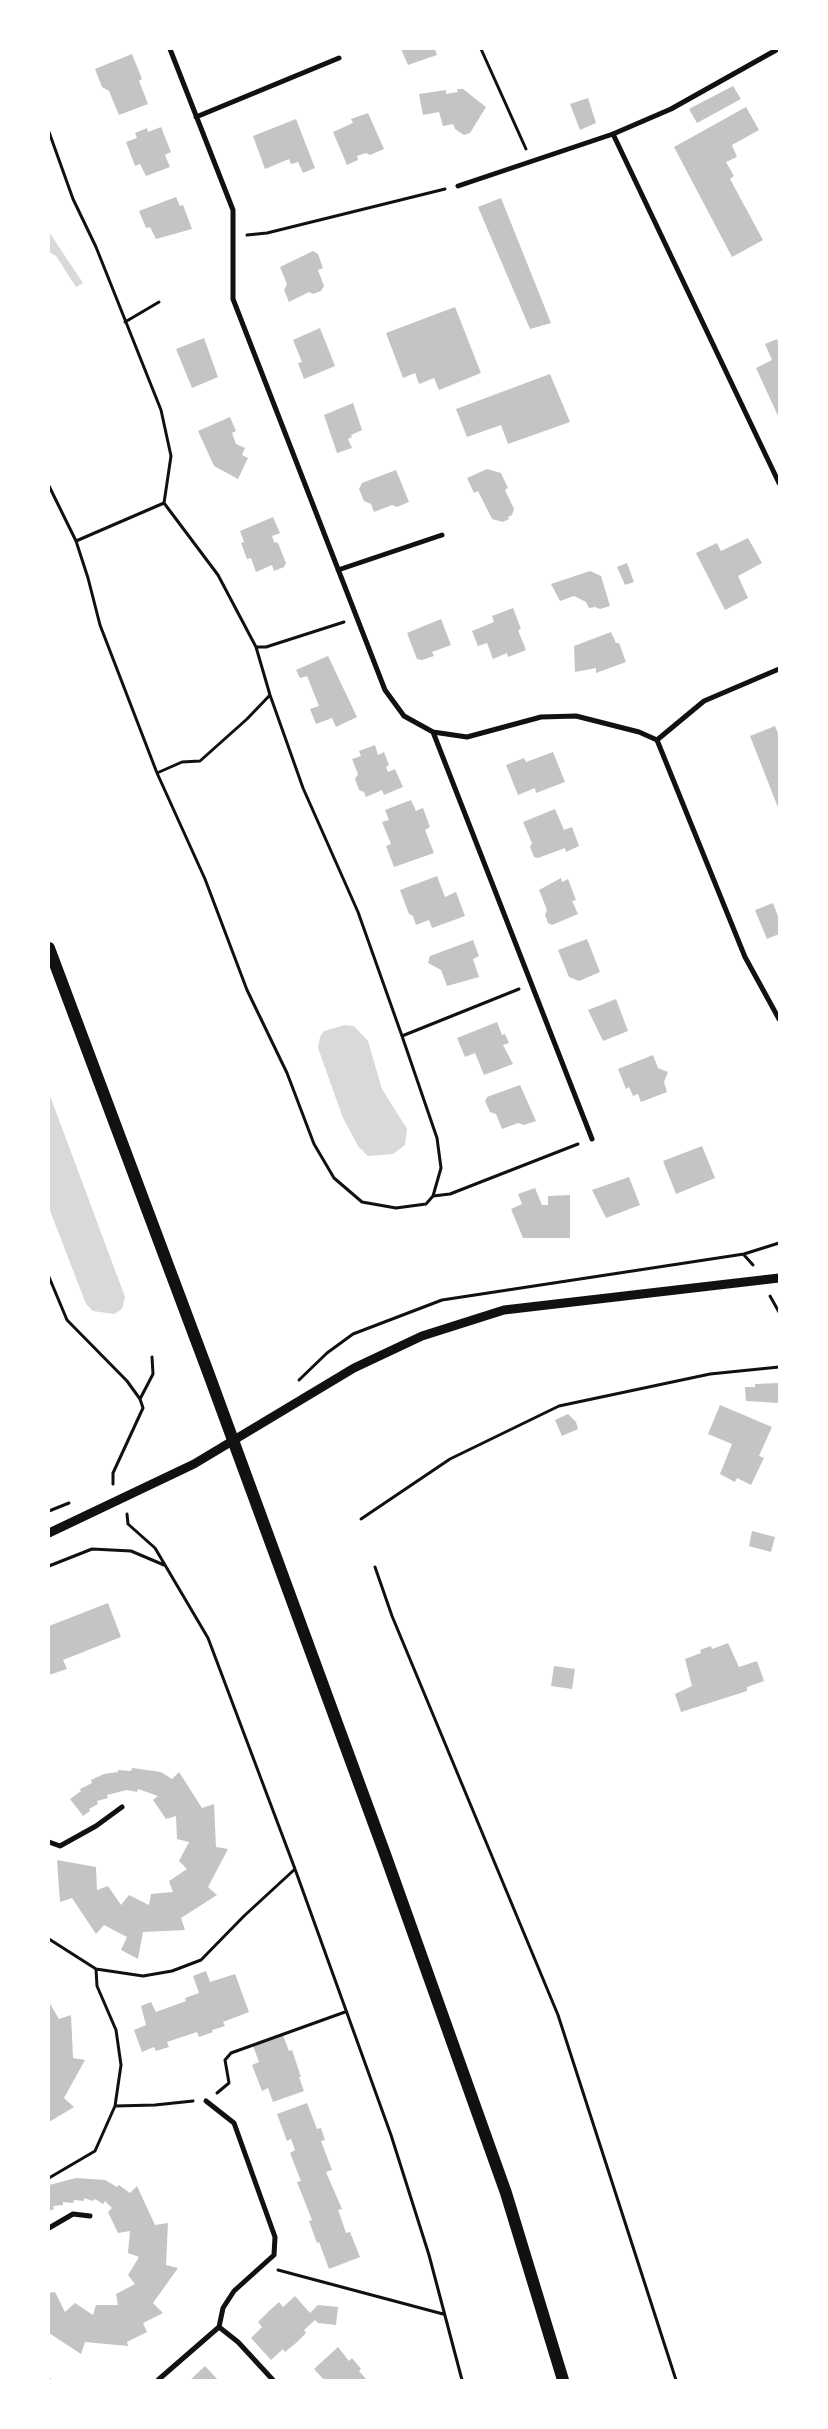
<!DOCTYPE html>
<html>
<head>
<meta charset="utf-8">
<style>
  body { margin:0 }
  #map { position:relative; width:828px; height:2429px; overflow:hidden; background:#fff; font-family:"Alegreya Sans",sans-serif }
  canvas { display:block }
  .frame { position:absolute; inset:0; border:50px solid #fff; pointer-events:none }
</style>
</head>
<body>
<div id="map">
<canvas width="828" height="2429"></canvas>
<div class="frame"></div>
</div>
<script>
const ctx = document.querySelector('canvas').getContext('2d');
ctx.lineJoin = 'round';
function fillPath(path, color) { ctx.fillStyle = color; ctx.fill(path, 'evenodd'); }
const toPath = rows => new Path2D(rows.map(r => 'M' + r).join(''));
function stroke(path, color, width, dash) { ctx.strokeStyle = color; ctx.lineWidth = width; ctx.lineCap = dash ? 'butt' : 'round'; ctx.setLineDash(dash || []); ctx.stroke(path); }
const water = toPath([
  [49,232,83,283,76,287,56,256,49,252],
  [345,1025,354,1026,368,1041,382,1089,407,1129,405,1145,393,1154,368,1156,358,1146,343,1118,318,1048,320,1037,324,1031],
  [49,1093,125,1297,122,1309,114,1314,93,1311,86,1304,49,1208]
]);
const building = toPath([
  [401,49,435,49,437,55,408,65],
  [132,54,142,79,139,81,148,104,119,115,109,91,102,87,95,69],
  [733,86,741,99,697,123,689,109],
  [457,89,463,89,486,107,470,133,464,135,455,129,453,124,443,126,439,112,423,115,419,94,446,90,446,94,458,92],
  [588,98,596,123,580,130,570,104],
  [746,107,759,130,732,145,737,157,726,162,734,176,730,179,763,240,732,257,674,147],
  [368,113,384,149,370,155,366,153,357,156,358,160,347,165,333,132,353,123,351,119],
  [296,119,315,168,303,173,298,162,291,164,289,159,265,169,253,136],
  [161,127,171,152,165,155,170,167,146,176,140,164,135,166,126,142,137,138,135,133,147,128,148,132],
  [176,197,180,206,183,205,192,229,156,239,150,227,146,228,139,211],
  [501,198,551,323,530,329,478,207],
  [313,251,318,254,323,268,318,270,324,286,321,291,313,294,309,292,289,302,284,290,287,284,280,267],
  [455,307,481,373,439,390,434,378,419,384,415,373,403,378,386,333],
  [320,328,335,366,304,379,298,363,302,362,293,340],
  [204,338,218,377,192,388,176,349],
  [777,339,779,344,779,418,756,368,772,360,765,344],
  [550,374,570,422,508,444,501,425,467,437,456,409],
  [353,403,362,430,351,435,352,437,348,439,352,448,337,453,324,415],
  [230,417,236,431,232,433,236,444,245,448,242,455,248,458,238,479,214,466,198,431],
  [487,469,501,473,508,488,505,490,514,509,512,515,508,517,509,519,503,522,492,519,478,491,474,493,467,478],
  [396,470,409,502,397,507,392,505,374,512,371,504,364,501,359,489,362,483],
  [273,517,280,533,272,536,274,542,278,543,286,563,284,567,274,571,272,565,256,572,251,558,247,559,241,543,244,542,240,531],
  [748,538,762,563,738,576,748,598,725,610,696,553,717,543,721,551],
  [627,563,634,582,625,585,617,567],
  [590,571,601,576,610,606,600,609,595,607,589,608,586,602,574,596,560,601,551,584],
  [513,608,521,629,518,630,526,650,508,657,507,653,493,659,487,643,478,646,472,631,494,622,492,616],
  [441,619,451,645,432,652,434,656,422,660,417,659,407,633],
  [611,632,616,643,619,643,626,662,596,673,596,668,575,672,574,646],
  [328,656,357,717,336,727,332,718,316,724,310,709,319,706,307,676,300,678,296,670],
  [775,726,779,736,779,810,750,736],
  [375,745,378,755,384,752,389,765,386,767,388,772,395,769,403,787,384,795,382,790,366,797,364,792,359,790,355,779,358,774,352,759,361,756,359,751],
  [553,752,565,782,536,793,535,788,518,795,506,765,524,758,526,762],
  [411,800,416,811,423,808,430,827,425,830,434,853,394,867,386,846,391,844,382,822,389,820,385,810],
  [555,809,564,830,572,827,579,846,566,852,565,848,538,858,534,857,530,847,532,843,523,822],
  [437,876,445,897,456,892,465,916,432,928,429,920,416,925,413,916,409,914,400,890],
  [561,878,562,882,568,879,576,900,572,901,578,914,552,925,548,923,545,915,547,910,539,890],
  [773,903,779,919,779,934,767,939,755,910],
  [587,939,600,972,579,981,569,977,558,950],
  [473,940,479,956,473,959,479,977,447,986,441,970,428,963,430,956],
  [616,999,628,1031,603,1041,588,1010],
  [497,1022,502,1035,505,1034,509,1043,503,1045,513,1064,484,1075,475,1053,465,1057,457,1038],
  [653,1055,658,1068,668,1072,664,1082,667,1092,641,1102,638,1094,633,1096,629,1087,626,1089,618,1069],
  [520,1085,536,1121,524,1125,518,1123,502,1129,496,1114,490,1112,485,1101,487,1097],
  [702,1146,715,1178,676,1194,663,1161],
  [629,1177,640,1205,606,1218,592,1190],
  [535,1188,542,1205,548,1205,548,1196,570,1195,570,1238,523,1238,511,1209,522,1204,518,1194],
  [779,1383,779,1403,746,1401,745,1387,755,1387,755,1384],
  [720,1405,772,1427,759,1456,764,1458,751,1485,737,1478,735,1482,720,1474,732,1444,708,1434],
  [568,1414,576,1422,578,1429,562,1436,555,1420],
  [752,1531,775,1537,771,1552,749,1546],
  [108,1603,121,1637,63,1660,67,1669,49,1675,49,1626],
  [728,1643,739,1667,757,1661,764,1681,747,1687,747,1691,681,1712,675,1694,692,1686,685,1659,701,1653,700,1650,711,1646,712,1649],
  [554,1666,575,1669,572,1689,551,1686],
  [132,1768,161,1772,172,1779,179,1772,202,1808,214,1804,216,1847,228,1849,208,1887,217,1895,181,1918,185,1930,143,1932,138,1959,121,1950,127,1937,104,1925,96,1934,72,1898,60,1902,57,1860,96,1867,97,1890,108,1886,121,1905,129,1895,149,1905,151,1894,173,1892,169,1881,187,1869,179,1861,189,1842,177,1839,176,1816,166,1819,153,1800,158,1796,138,1789,137,1792,127,1790,107,1795,108,1798,97,1801,98,1804,89,1809,90,1811,83,1816,70,1799,81,1791,80,1789,92,1783,91,1780,104,1774,118,1772,118,1770,131,1771],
  [206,1971,210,1982,235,1974,249,2012,223,2022,225,2026,212,2030,213,2032,199,2037,197,2032,167,2042,169,2047,156,2051,154,2047,142,2052,134,2030,146,2025,141,2006,151,2002,156,2012,186,2001,185,1998,199,1993,193,1976],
  [49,2002,59,2019,71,2015,73,2058,85,2060,64,2098,74,2107,49,2122],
  [283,2035,289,2051,292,2050,301,2077,299,2077,304,2091,273,2102,268,2088,262,2091,252,2065,259,2062,253,2046],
  [307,2103,317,2129,321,2128,325,2140,321,2141,332,2170,326,2172,342,2209,338,2210,342,2221,346,2233,350,2232,360,2257,329,2269,319,2242,317,2243,309,2221,312,2220,297,2182,301,2181,290,2153,295,2150,291,2139,287,2141,277,2114],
  [76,2178,105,2180,117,2187,119,2185,130,2193,137,2186,155,2225,168,2223,166,2265,178,2268,153,2303,163,2313,143,2323,147,2332,127,2342,128,2346,85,2342,81,2354,49,2333,49,2293,55,2292,65,2312,75,2303,93,2315,96,2305,118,2305,116,2294,135,2284,128,2275,139,2257,128,2253,130,2231,118,2233,108,2212,112,2208,105,2201,103,2204,95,2199,93,2201,84,2198,84,2201,74,2200,73,2203,63,2202,63,2205,53,2206,54,2209,49,2211,49,2185],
  [295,2296,310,2313,318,2305,338,2307,336,2325,318,2323,315,2320,304,2330,306,2333,296,2343,285,2352,283,2349,271,2360,251,2338,262,2327,258,2322,268,2312,279,2302,283,2307],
  [338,2347,349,2361,352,2358,361,2369,359,2371,367,2380,324,2380,314,2369],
  [205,2366,218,2380,190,2380]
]);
const path = toPath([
  [481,49,526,149],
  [49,132,73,199,96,247,161,410,171,456,164,503,218,575,256,647,270,695,303,788,358,912,402,1036,437,1138,441,1168,433,1196,426,1204,396,1208,362,1202,334,1178,314,1144,287,1073,247,990,205,879,157,773,100,625,88,578,76,541,49,486],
  [247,235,267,233,445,189],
  [125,322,159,302],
  [76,541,164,503],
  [256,647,266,647,344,622],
  [157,773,182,762,200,761,247,719,270,695],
  [402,1036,519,989],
  [433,1196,450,1194,578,1144],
  [744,1255,753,1265],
  [49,1277,67,1320,127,1381,140,1399,143,1408,113,1473,113,1484],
  [770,1296,779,1312],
  [299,1380,327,1353,353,1334,442,1300,744,1254,779,1243],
  [140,1399,153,1374,152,1357],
  [49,1511,69,1503],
  [127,1514,128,1524,155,1548,208,1638,295,1869,391,2135,429,2255,462,2380],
  [361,1519,450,1459,559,1406,710,1374,779,1367],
  [49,1566,92,1549,131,1551,164,1565],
  [375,1567,392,1616,558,2015,676,2380],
  [49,1939,96,1969,143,1976,172,1971,201,1960,244,1916,295,1869],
  [96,1969,97,1986,116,2030,121,2065,115,2106,155,2105,193,2101],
  [217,2093,229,2083,225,2060,231,2053,345,2012],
  [49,2178,95,2151,115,2106],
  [278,2270,443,2314],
  [49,2380,50,2380]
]);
const minor = toPath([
  [170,49,233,210,233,299,385,690,404,716,433,732,467,737,541,717,576,716,639,732,657,740,745,957,779,1019],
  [196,117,339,58],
  [613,134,671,109,778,49],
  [458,186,613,134,779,483],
  [338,570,442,535],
  [433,732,592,1139],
  [657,740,704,701,779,669],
  [49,1842,60,1846,96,1826,122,1807],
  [49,2228,73,2214,90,2216],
  [219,2327,238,2342,273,2380],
  [158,2380,219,2327,223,2308,234,2291,274,2255,275,2237,234,2123,206,2101]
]);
const tertiary = toPath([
  [49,1533,194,1464,354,1368,422,1336,504,1310,779,1278]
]);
const primary = toPath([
  [49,948,208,1372,385,1854,506,2193,563,2380]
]);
fillPath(water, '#d9d9d9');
fillPath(building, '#c4c4c4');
stroke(path, '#111', 3);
stroke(minor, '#111', 5);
stroke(tertiary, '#111', 9);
stroke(primary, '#111', 12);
</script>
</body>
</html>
